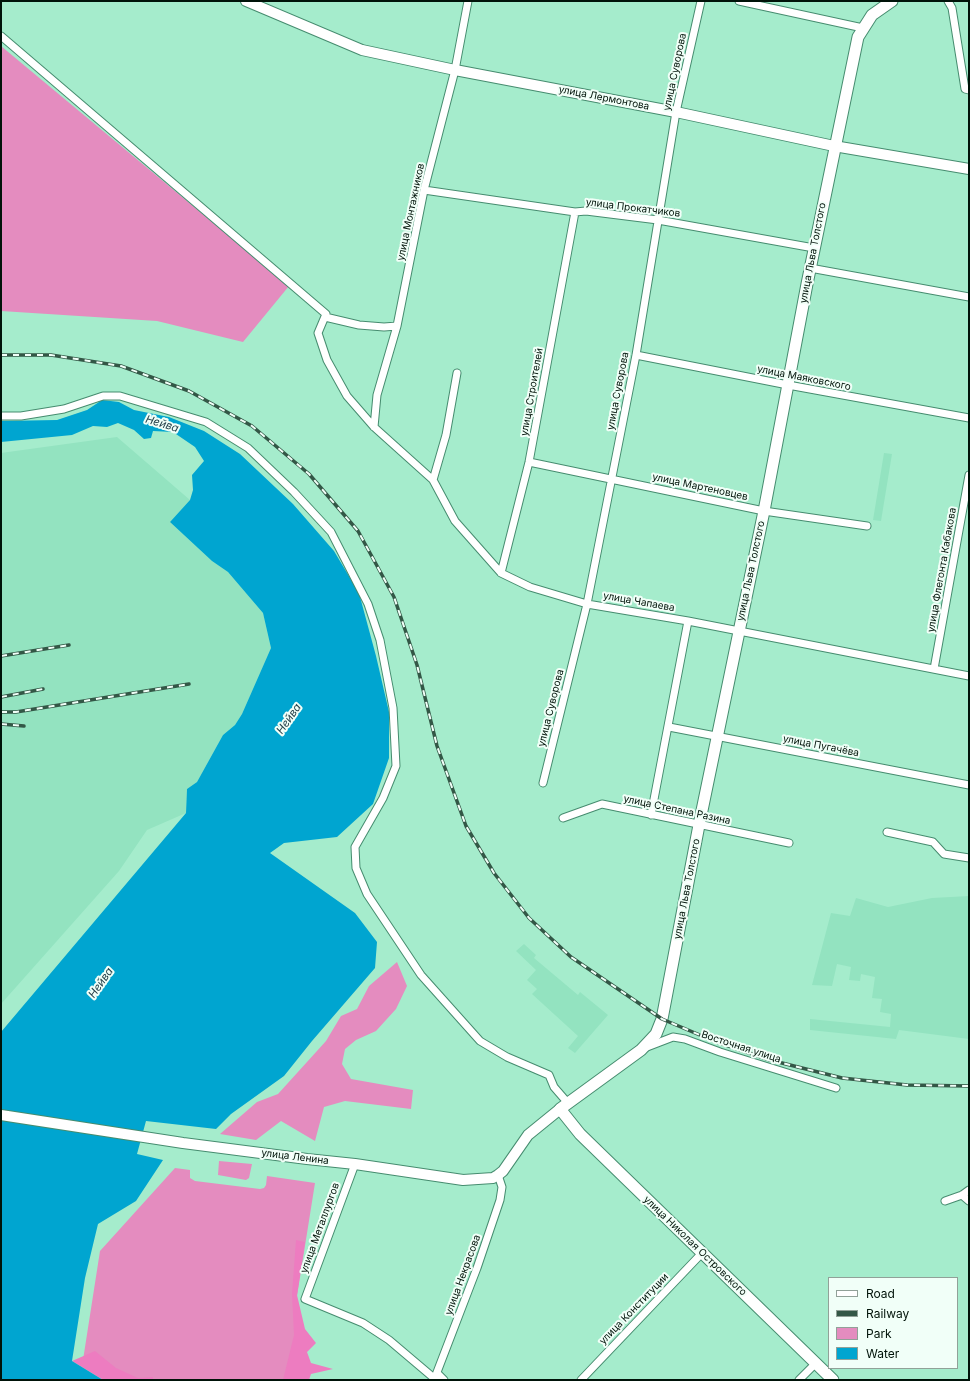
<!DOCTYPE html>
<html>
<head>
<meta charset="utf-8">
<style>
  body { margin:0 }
  #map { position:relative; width:970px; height:1381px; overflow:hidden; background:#a5eccc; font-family:Inter,sans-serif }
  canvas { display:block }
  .frame { position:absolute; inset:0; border:2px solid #001309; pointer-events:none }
  .legend { position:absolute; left:828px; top:1277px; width:130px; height:92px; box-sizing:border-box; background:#f1fff8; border:1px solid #91a198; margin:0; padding:5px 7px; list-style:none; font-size:12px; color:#001309 }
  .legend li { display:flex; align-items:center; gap:8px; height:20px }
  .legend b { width:20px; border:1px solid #91a198 }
</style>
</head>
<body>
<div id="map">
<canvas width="970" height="1381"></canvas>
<div class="frame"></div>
<ul class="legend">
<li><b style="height:5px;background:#fff"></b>Road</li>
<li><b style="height:5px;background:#335746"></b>Railway</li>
<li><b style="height:11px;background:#e48cbf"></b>Park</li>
<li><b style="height:11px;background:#00a5d0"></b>Water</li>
</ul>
</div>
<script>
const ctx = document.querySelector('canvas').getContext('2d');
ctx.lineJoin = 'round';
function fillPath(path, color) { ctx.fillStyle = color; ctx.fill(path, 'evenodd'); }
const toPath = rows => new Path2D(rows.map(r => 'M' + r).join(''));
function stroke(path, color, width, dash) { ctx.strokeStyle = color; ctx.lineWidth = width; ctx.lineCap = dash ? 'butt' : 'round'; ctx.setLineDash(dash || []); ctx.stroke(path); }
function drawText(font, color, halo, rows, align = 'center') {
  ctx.font = font + ' Inter,sans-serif'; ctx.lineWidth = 4; ctx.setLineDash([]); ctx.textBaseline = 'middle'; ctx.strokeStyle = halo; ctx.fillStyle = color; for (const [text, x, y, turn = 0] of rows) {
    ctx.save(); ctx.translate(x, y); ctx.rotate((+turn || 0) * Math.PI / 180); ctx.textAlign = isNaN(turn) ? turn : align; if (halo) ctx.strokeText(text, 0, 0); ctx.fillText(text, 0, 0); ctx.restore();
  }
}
const built = toPath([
  [117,437,190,500,170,522,212,561,228,572,263,613,271,648,242,714,235,725,223,735,197,782,187,789,186,813,147,830,119,871,1,1004,1,453],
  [884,453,892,454,881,521,873,520],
  [969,896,969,1039,899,1030,896,1039,810,1030,810,1019,890,1027,891,1014,880,1012,882,999,872,998,875,977,861,974,860,981,849,980,851,967,837,964,832,986,812,985,831,913,850,916,856,898,888,907,932,898],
  [524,944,536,955,534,958,578,995,580,992,608,1015,575,1053,568,1048,578,1036,532,994,537,989,527,980,536,970,516,951]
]);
const green = toPath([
  [1,46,289,286,243,342,157,321,1,311],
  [397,962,407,986,396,1009,376,1031,356,1040,345,1049,342,1064,351,1079,413,1090,411,1109,345,1101,324,1107,315,1141,281,1121,256,1140,220,1134,257,1102,278,1094,326,1041,341,1016,357,1009,369,986],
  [219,1161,252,1164,249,1178,246,1180,218,1175],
  [175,1168,190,1170,190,1178,195,1181,260,1189,264,1188,266,1185,267,1176,315,1183,297,1296,295,1380,125,1380,83,1360,100,1251]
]);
const forest = toPath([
  [296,1240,305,1242,297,1295,305,1329,316,1343,307,1352,311,1363,333,1369,311,1374,309,1380,283,1380,294,1335,292,1294],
  [95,1351,116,1368,138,1378,153,1377,153,1380,103,1380,72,1361]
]);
const water = toPath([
  [102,400,119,402,134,410,169,417,204,431,240,454,293,504,334,551,359,593,376,656,389,712,389,758,373,804,337,837,284,843,270,853,355,913,377,942,375,968,312,1041,284,1076,231,1114,216,1129,146,1121,137,1154,163,1160,136,1201,98,1224,85,1278,72,1361,103,1380,1,1380,1,1032,186,813,187,789,197,782,223,735,235,725,242,714,271,648,263,613,228,572,212,561,170,522,190,500,193,490,192,475,204,461,195,447,173,432,153,431,151,438,144,439,134,430,118,423,107,427,93,426,72,435,1,442,1,421,57,420,87,410]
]);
const street = toPath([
  [739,1,863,28],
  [948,1,952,8,965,89,969,90],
  [1,36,326,314,318,333,327,360,347,396,374,427,433,480,455,521,501,573,530,587,587,604,688,621,969,676],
  [424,190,575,212,586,211,658,220,814,248],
  [810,268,969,297],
  [325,317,359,325,384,327,397,326],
  [636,355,788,385,969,418],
  [1,416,21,416,64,409,103,396,120,396,206,422,248,448,294,492,331,532,368,604,380,640,393,708,396,766,383,798,355,847,356,868,367,894,421,975,480,1041,507,1057,549,1075,554,1087,567,1102],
  [374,427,377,395,397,326,424,190,455,70,468,1],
  [529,462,764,511,867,526],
  [433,480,446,435,457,373],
  [501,573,529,462,575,212],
  [934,669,969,475],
  [669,727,969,785],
  [543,783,587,604,636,355,676,112,701,1],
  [651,815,688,621],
  [563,818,602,804,789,843],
  [887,832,933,842,944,854,969,858],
  [647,1047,673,1037,685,1039,720,1052,836,1088],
  [355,1164,305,1299,363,1323,389,1340,435,1379],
  [962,1195,969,1201],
  [945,1201,962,1195,969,1190],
  [438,1374,444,1380],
  [434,1380,477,1268,500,1200,502,1187,498,1175],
  [581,1380,703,1252],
  [799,1380,816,1363]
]);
const secondary = toPath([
  [246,1,362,50,455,70,676,112,834,146,969,169],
  [1,1115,183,1143,307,1159,355,1164,463,1180,493,1178,498,1175,503,1171,528,1135,560,1109]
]);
const primary = toPath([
  [833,1380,580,1134,560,1109,641,1050,656,1034,662,1019,699,825,764,511,807,284,858,37,872,15,892,1]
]);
const rail = toPath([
  [1,355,51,355,121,366,189,391,252,426,309,474,358,531,394,597,417,665,437,746,466,826,494,873,529,918,571,957,662,1019,714,1041,770,1060,842,1078,907,1085,969,1086],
  [1,656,69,645],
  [1,697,43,689],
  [1,712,16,712,189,684],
  [1,724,24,726]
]);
const streetNames = [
  ["улица Суворова",675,72,-78],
  ["улица Лермонтова",604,98,11],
  ["улица Прокатчиков",633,208,7],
  ["улица Монтажников",411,212,-78],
  ["улица Льва Толстого",813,253,-79],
  ["улица Маяковского",804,378,11],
  ["улица Суворова",618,391,-79],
  ["улица Строителей",532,392,-80],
  ["улица Мартеновцев",700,487,12],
  ["улица Флегонта Кабакова",942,570,-80],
  ["улица Льва Толстого",751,571,-78],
  ["улица Чапаева",639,602,10],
  ["улица Суворова",551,708,-76],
  ["улица Пугачёва",821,746,11],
  ["улица Степана Разина",677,810,12],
  ["улица Льва Толстого",687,889,-79],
  ["Восточная улица",741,1047,18],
  ["улица Ленина",295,1157,7],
  ["улица Металлургов",320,1228,-70],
  ["улица Николая Островского",695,1246,44],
  ["улица Некрасова",463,1275,-70],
  ["улица Конституции",634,1309,-46]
];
const waterNames = [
  ["Нейва",162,424,17],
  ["Нейва",289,719,-55],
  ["Нейва",101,983,-55]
];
fillPath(built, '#93e3c0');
fillPath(green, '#e48cbf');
fillPath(forest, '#ed7cc0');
fillPath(water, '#00a5d0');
stroke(street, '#468c6f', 9);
stroke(secondary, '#468c6f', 12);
stroke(primary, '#468c6f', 13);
stroke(street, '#fff', 7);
stroke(secondary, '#fff', 10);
stroke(primary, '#fff', 11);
stroke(rail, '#335746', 3.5);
stroke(rail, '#f1fff8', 2, [6]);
drawText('10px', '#001309', '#f1fff8', streetNames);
drawText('italic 11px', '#243f49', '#f1fff8', waterNames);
</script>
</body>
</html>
